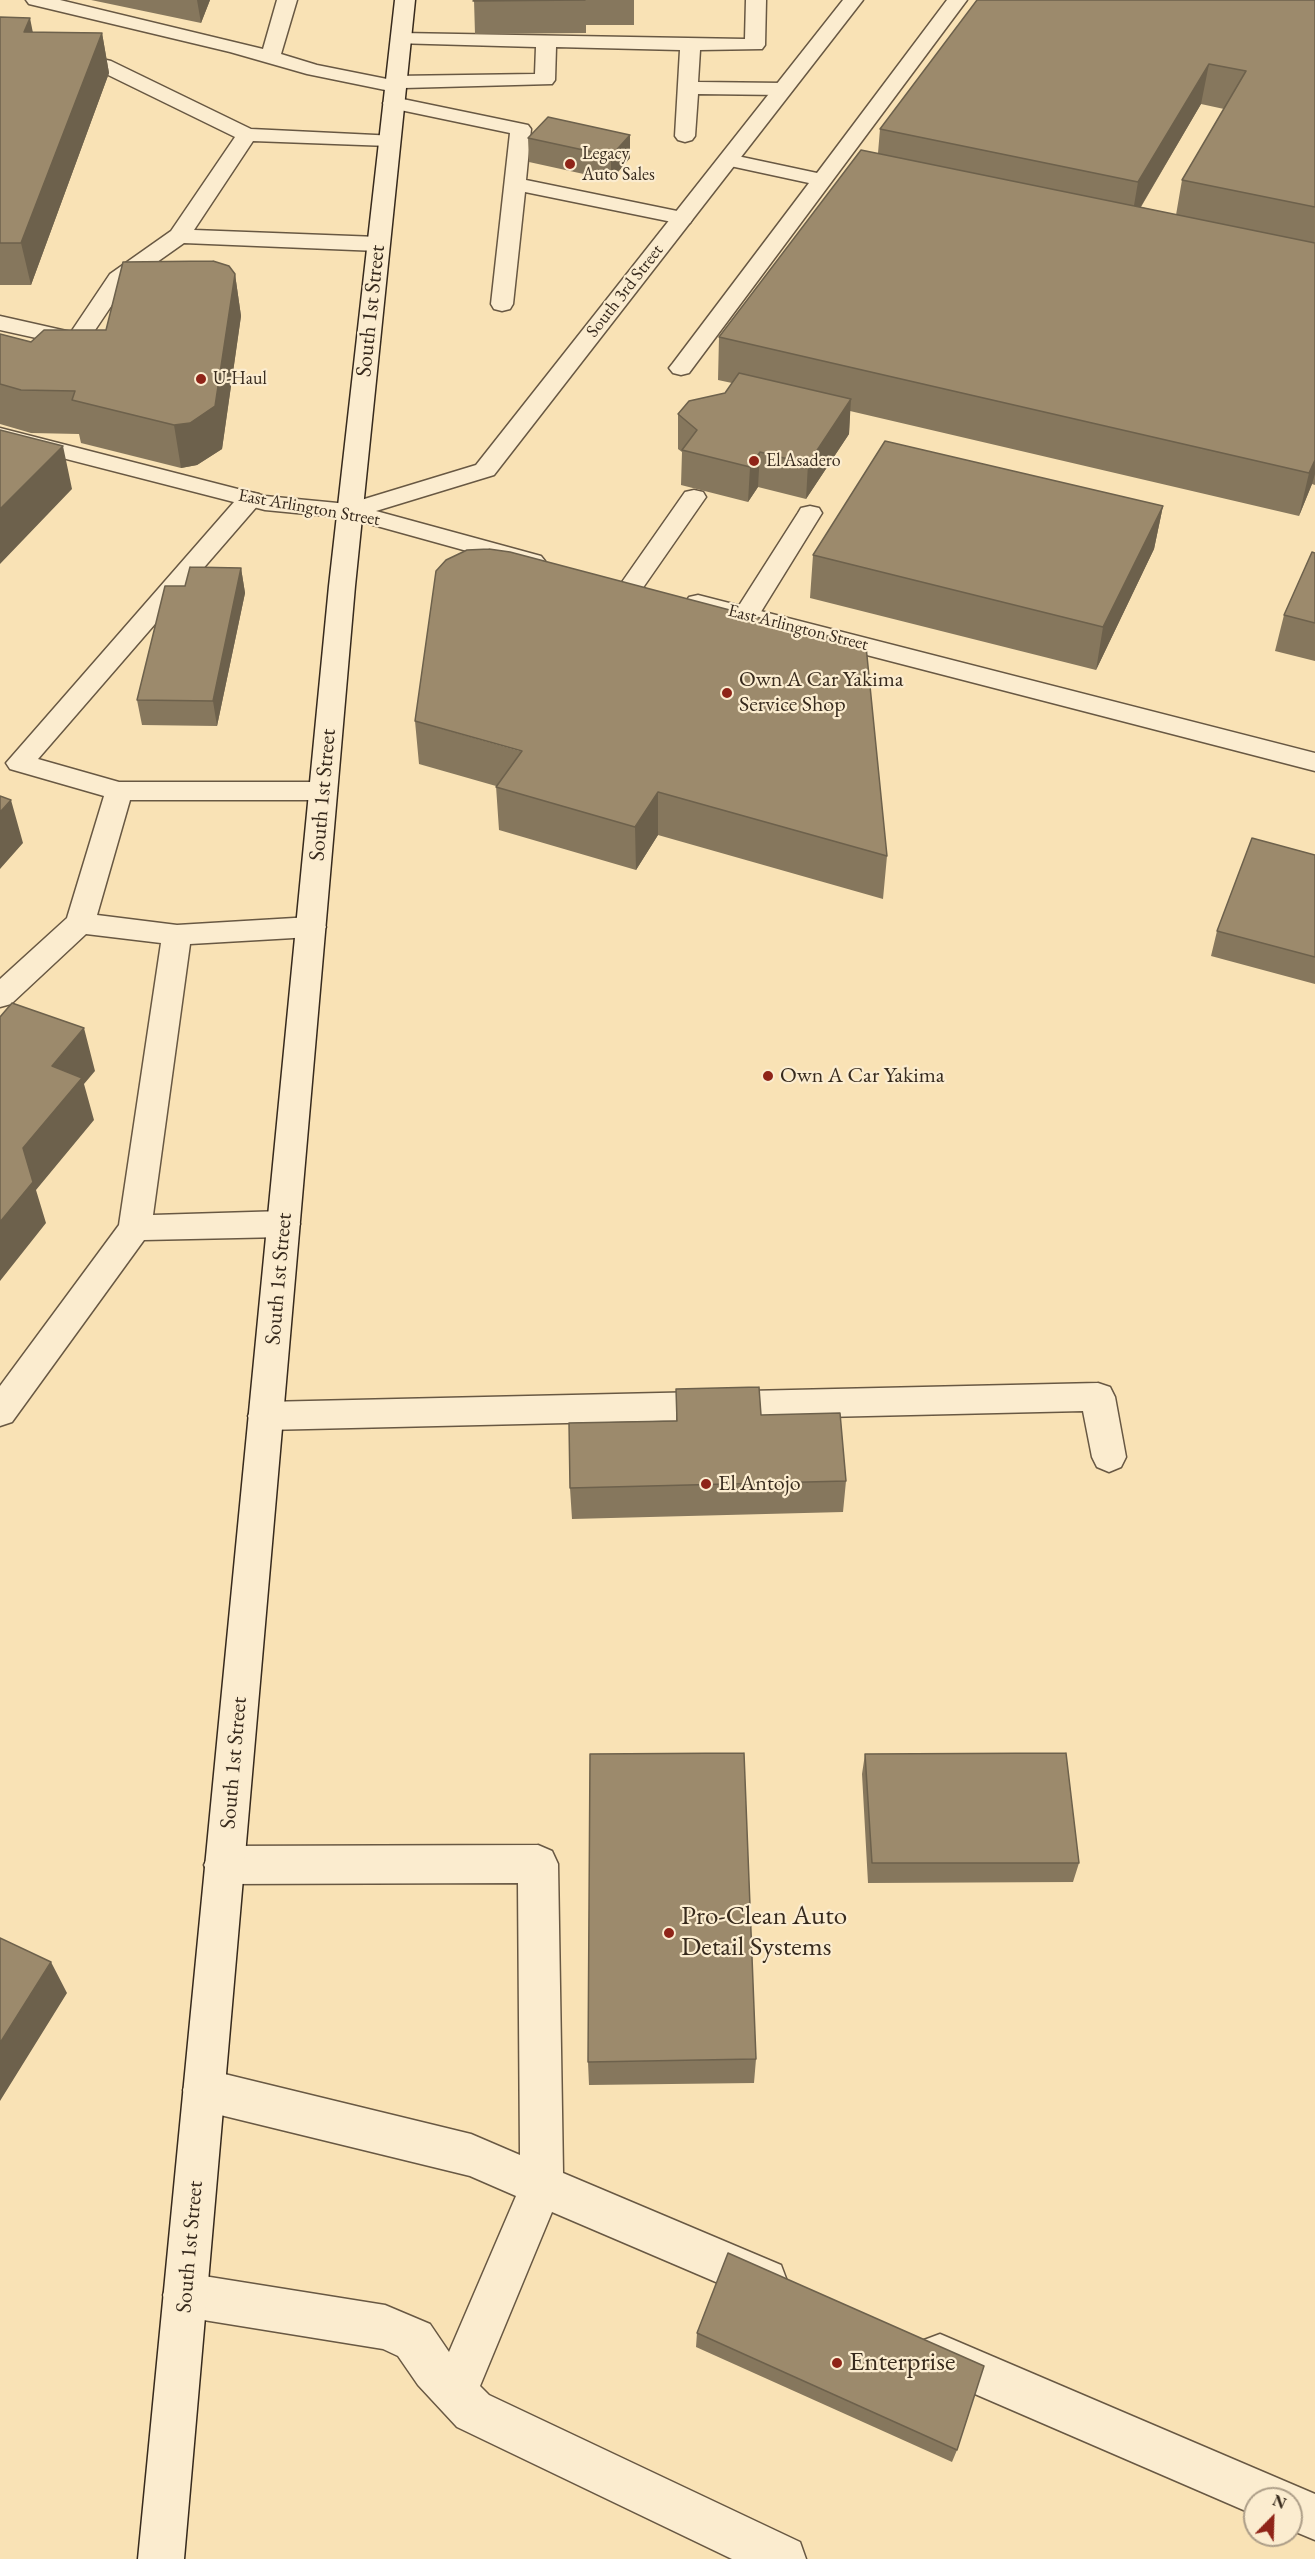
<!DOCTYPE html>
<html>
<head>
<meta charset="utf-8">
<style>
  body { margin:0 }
  #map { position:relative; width:1315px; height:2559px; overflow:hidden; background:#f9e2b5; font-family:"EB Garamond",serif }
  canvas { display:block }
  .north { position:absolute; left:1243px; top:2487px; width:60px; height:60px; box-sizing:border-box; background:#fbeccf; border:2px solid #ad9e88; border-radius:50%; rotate:23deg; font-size:16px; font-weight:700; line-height:24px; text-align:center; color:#372a1d }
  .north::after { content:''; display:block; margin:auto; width:21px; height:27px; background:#8f2418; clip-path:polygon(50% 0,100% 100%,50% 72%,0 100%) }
</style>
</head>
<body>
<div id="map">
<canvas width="1315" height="2559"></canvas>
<div class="north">N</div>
</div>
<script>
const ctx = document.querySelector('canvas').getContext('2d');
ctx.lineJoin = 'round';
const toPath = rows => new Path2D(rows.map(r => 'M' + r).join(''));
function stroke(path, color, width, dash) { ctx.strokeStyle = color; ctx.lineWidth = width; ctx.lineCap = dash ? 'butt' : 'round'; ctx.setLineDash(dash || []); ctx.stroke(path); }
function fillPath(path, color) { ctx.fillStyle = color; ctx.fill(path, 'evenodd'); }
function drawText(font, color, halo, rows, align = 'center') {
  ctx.font = font + ' "EB Garamond",serif'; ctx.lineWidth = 4.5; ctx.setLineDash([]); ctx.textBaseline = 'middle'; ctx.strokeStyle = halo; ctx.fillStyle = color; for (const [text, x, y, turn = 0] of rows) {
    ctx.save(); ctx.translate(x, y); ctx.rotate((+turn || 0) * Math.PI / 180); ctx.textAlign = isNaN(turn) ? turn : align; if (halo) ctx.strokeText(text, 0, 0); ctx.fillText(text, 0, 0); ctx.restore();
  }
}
const service = toPath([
  [26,0,60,0,263,49,277,0,297,0,281,54,317,65,387,79,395,76,535,74,536,47,394,43,391,39,394,35,401,33,745,39,746,0,766,0,765,45,762,49,700,50,698,82,783,83,790,85,793,89,790,93,783,95,698,94,695,136,692,140,685,142,678,140,675,136,680,50,556,47,555,80,552,84,404,88,395,92,307,74,230,52,29,4,26,0],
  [947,0,967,0,689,373,681,375,673,373,669,368,673,363,809,183,721,164,718,160,721,156,728,154,817,173,947,0],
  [0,36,111,61,251,129,396,136,399,140,396,144,389,146,253,141,194,230,378,237,386,239,389,244,386,249,378,251,184,243,126,284,85,345,77,347,0,330,0,316,71,332,110,274,171,231,235,137,98,70,0,48,0,36],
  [393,97,528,125,531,129,526,180,682,212,690,213,693,218,690,223,682,224,525,192,513,304,510,309,502,311,494,309,491,304,510,133,386,107,383,103,386,99,393,97],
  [694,490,703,492,706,497,640,592,631,595,622,592,618,587,622,582,685,492,694,490],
  [250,492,259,494,262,499,259,504,38,759,119,782,323,782,333,785,337,791,333,797,323,800,130,800,97,915,177,925,311,917,321,920,326,927,321,934,311,937,190,944,153,1215,284,1211,295,1215,300,1224,295,1233,284,1237,144,1240,12,1422,0,1426,0,1386,119,1225,161,943,86,934,11,1004,0,1007,0,979,67,918,104,796,10,769,6,763,241,494,250,492],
  [810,506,819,508,822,513,759,615,755,621,746,623,737,621,733,615,798,513,801,508,810,506],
  [1098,1383,1110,1387,1115,1397,1126,1457,1121,1467,1109,1472,1097,1467,1092,1457,1083,1411,265,1430,253,1426,248,1416,253,1406,265,1402,1098,1383],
  [538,1845,552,1851,558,1864,563,2173,781,2265,787,2281,781,2297,765,2303,552,2212,480,2386,489,2395,800,2542,806,2559,732,2559,457,2427,418,2385,398,2356,383,2349,185,2317,169,2311,163,2295,169,2279,185,2273,385,2305,430,2324,449,2352,516,2196,470,2176,204,2111,189,2105,183,2090,189,2075,204,2069,471,2134,520,2155,518,1883,224,1884,210,1878,204,1865,210,1852,224,1846,538,1845],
  [940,2334,1315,2494,1315,2540,1291,2530,1291,2499,1255,2499,1255,2515,924,2372,918,2356,924,2340,940,2334]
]);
const minor = toPath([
  [843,0,863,0,494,475,376,511,541,556,545,561,541,566,532,569,348,518,265,510,0,442,0,428,265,496,348,504,476,465,843,0],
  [698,595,1315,753,1315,771,689,609,685,603,689,597,698,595]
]);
const secondary = toPath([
  [395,0,415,0,355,586,184,2559,138,2559,329,586,395,0]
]);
const wall = toPath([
  [91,0,210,0,201,23],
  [474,0,634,0,634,25,586,25,586,33,475,34],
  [1315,0,1315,485,1312,484,1299,516,850,411,849,434,806,499,758,487,748,502,681,485,682,452,678,449,678,414,725,393,732,383,718,380,719,337,878,153,880,129],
  [1201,104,1224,109,1182,180,1176,215,1141,207],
  [0,17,33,32,102,33,109,73,31,285,0,285],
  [630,135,630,158,611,180,529,162,528,138],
  [235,274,241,316,222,449,197,465,181,468,81,443,79,434,31,433,0,424,0,334,31,342,106,330],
  [1163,506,1154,549,1096,670,810,598,813,555],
  [1315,553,1315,661,1275,651,1284,615],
  [241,568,245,593,217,726,142,725,137,700,185,586],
  [415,721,887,856,883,899,658,835,636,870,499,830,496,786,419,764],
  [1315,855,1315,984,1211,956,1217,931],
  [676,1389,761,1415,846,1481,843,1512,572,1519,570,1488,676,1421],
  [865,1754,1079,1863,1073,1882,868,1883,862,1774],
  [756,2059,754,2083,589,2085,588,2062],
  [697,2333,957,2450,952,2462,696,2347]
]);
const shadedWall = toPath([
  [197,0,210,0,201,23],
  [30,18,38,58,24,32],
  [102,33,109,73,31,285,21,243],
  [1209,64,1201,104,1131,223,1138,182],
  [630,135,630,158,611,180,611,156],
  [235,274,241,316,222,449,197,465,181,468,174,425],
  [851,399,849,434,806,499,808,464],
  [63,446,72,489,0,564,0,509],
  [760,452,758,487,748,502,750,467],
  [1315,460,1315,474,1312,484,1299,516,1309,473],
  [1163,506,1154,549,1096,670,1103,627],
  [241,568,245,593,217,726,213,701],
  [658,792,658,835,636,870,635,827],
  [11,800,23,843,0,869,0,812],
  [84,1028,95,1071,84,1084,94,1120,36,1190,46,1223,0,1281,0,1222,23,1148,52,1066],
  [51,1962,67,1993,0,2101,0,2043]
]);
const building = toPath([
  [474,0,585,0,473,1,474,0],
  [977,0,1315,0,1315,207,1182,180,1246,71,1209,64,1138,182,880,129,977,0],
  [0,17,30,18,24,32,102,33,21,243,0,243,0,17],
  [548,117,630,135,611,156,528,138,548,117],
  [861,150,1315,243,1315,460,1309,473,719,337,861,150],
  [213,261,229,266,235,274,215,406,190,423,174,425,72,400,75,391,21,390,0,384,0,334,31,342,44,330,106,330,123,262,213,261],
  [739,373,851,399,808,464,760,452,750,467,682,450,697,430,678,414,689,401,725,393,739,373],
  [0,430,63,446,0,509,0,430],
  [885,441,1163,506,1103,627,813,555,885,441],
  [489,549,510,552,866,646,887,856,658,792,635,827,496,787,522,751,415,721,436,571,446,560,467,550,489,549],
  [1312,552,1315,553,1315,623,1284,615,1312,552],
  [190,567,241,568,213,701,137,700,165,586,185,586,190,567],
  [0,796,11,800,0,812,0,796],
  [1252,838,1315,855,1315,957,1217,931,1252,838],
  [12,1003,84,1028,52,1066,82,1078,23,1148,33,1182,0,1222,0,1017,12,1003],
  [759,1387,761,1415,840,1413,846,1481,570,1488,569,1423,677,1421,676,1389,759,1387],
  [744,1753,756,2059,588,2062,590,1754,744,1753],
  [1066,1753,1079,1863,872,1863,865,1754,1066,1753],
  [0,1938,51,1962,0,2043,0,1938],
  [728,2253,984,2366,957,2450,697,2333,728,2253]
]);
const markers = [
  [570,164,6,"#8f2418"],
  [201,379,6,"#8f2418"],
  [754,461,6,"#8f2418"],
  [727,693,6,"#8f2418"],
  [768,1076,6,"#8f2418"],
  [706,1484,6,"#8f2418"],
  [669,1933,6,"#8f2418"],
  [837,2363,6,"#8f2418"]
];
const farPoinames = [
  ["Legacy",582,154],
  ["Auto Sales",582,175],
  ["U-Haul",213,379],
  ["El Asadero",766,461]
];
const farStreetnames = [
  ["South 3rd Street",625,291,-52],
  ["East Arlington Street",309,508,10],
  ["East Arlington Street",798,628,14]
];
const streetNames = [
  ["South 1st Street",371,311,-84],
  ["South 1st Street",323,795,-85],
  ["South 1st Street",279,1279,-85],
  ["South 1st Street",234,1763,-85],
  ["South 1st Street",190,2247,-85]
];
const poiNames = [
  ["Own A Car Yakima",739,680],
  ["Service Shop",739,705],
  ["Own A Car Yakima",780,1076],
  ["El Antojo",718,1484]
];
const nearPoinames = [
  ["Pro-Clean Auto",681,1917],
  ["Detail Systems",681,1948],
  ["Enterprise",849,2363]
];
stroke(service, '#685843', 3);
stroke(minor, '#685843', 3);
stroke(secondary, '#372a1d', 3);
fillPath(service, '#fbeccf');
fillPath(minor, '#fbeccf');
fillPath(secondary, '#fbeccf');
fillPath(wall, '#86775d');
fillPath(shadedWall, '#6d614c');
fillPath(building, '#9c8a6c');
stroke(building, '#6d614c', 1.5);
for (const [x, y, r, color] of markers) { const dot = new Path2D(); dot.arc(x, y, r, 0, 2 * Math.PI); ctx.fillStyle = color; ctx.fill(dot); stroke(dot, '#fbeccf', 2); }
drawText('18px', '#372a1d', '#fbeccf', farPoinames, 'left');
drawText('18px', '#372a1d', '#fbeccf', farStreetnames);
drawText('22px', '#372a1d', '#fbeccf', streetNames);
drawText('22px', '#372a1d', '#fbeccf', poiNames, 'left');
drawText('27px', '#372a1d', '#fbeccf', nearPoinames, 'left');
</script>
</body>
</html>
